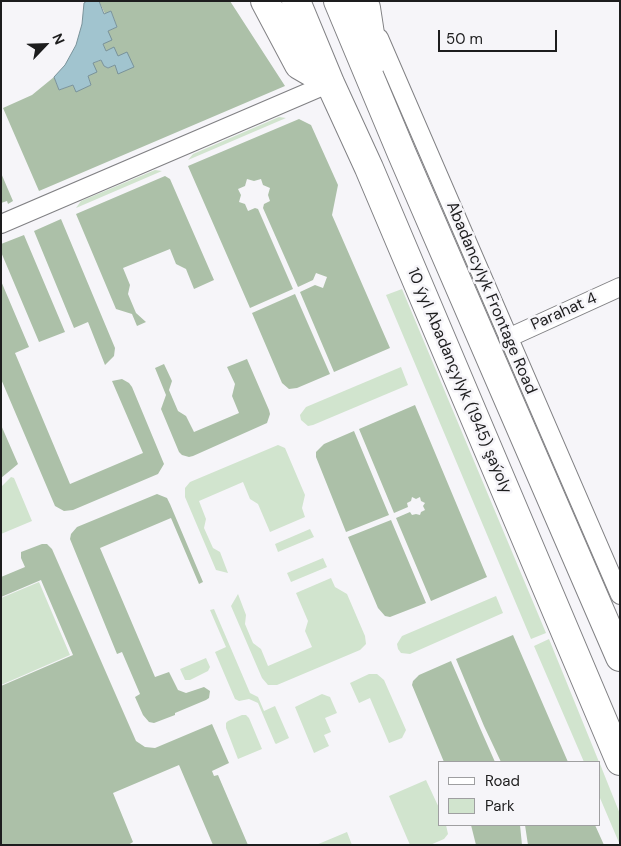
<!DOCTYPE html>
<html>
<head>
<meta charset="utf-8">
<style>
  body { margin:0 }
  #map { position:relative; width:621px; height:846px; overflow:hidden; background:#f6f5f9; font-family:"DM Sans",sans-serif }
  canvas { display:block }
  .frame { position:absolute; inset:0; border:2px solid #1d1d1e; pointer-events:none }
  .legend { position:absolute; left:438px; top:761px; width:162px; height:65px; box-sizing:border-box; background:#f6f5f9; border:1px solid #9f9fa1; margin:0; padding:6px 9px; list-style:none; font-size:15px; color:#1d1d1e }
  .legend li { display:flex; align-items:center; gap:10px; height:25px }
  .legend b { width:25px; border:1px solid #9f9fa1 }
  .north { position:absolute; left:20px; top:20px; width:50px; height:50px; -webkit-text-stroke:4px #f6f5f9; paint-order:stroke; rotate:66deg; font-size:14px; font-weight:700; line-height:20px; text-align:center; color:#1d1d1e }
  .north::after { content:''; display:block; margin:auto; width:18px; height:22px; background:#1d1d1e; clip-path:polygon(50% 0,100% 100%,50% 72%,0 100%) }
  .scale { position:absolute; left:438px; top:30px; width:119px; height:22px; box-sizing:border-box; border:2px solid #1d1d1e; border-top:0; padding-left:6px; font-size:15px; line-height:18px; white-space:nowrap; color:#1d1d1e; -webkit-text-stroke:4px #f6f5f9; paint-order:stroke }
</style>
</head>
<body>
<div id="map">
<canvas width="621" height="846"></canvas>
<div class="frame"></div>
<ul class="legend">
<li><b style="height:6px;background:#fff"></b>Road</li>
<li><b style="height:14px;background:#d1e4ce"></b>Park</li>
</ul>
<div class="north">N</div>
<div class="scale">50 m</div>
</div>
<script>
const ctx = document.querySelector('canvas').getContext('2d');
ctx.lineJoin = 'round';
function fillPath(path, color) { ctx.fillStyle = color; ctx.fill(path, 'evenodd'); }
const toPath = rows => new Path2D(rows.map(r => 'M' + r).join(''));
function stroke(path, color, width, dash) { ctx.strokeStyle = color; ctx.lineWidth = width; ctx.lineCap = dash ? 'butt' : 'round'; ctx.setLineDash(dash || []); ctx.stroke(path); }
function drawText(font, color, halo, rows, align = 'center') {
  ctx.font = font + ' "DM Sans",sans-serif'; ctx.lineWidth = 5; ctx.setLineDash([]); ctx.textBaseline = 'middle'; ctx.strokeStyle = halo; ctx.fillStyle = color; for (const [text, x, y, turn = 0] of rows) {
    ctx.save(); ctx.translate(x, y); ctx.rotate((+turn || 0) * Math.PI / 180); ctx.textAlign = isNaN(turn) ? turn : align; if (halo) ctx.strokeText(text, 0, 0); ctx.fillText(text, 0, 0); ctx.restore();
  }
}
const green = toPath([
  [279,117,286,118,188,160,193,154],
  [155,170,162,171,76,208,81,201],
  [402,289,546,633,531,639,386,295],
  [401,367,408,385,313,425,308,426,301,420,300,415,306,407],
  [278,445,285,448,305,495,302,508,305,517,270,532,258,504,250,499,243,482,199,501,206,519,204,528,213,548,220,552,228,573,216,570,185,497,185,488,190,482],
  [11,477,14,478,32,521,1,534,1,487],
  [310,529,314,537,278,552,275,544],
  [323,558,327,567,291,582,287,573],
  [331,578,335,587,347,594,365,636,366,644,360,650,277,685,268,685,262,678,231,606,238,594,246,615,245,624,253,643,261,649,268,666,312,647,305,631,308,621,296,593],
  [39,582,70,655,1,685,1,598],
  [496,596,503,613,410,654,401,653,398,649,397,644,402,636],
  [214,609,250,693,258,697,264,711,275,706,289,738,276,744,275,743,258,703,249,699,239,701,235,699,215,652,226,647,210,610],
  [549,639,599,762,584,762,534,646],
  [206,658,210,667,208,671,190,680,185,680,180,669],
  [369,674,377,674,384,680,406,730,402,738,389,743,370,698,359,703,350,683],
  [322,694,330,697,337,713,325,718,331,732,324,735,329,746,314,753,295,707],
  [242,715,246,715,249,718,262,749,238,759,226,728,226,723,228,721],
  [600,764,620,814,620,845,600,798],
  [426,780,440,810,440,825,446,825,448,834,444,839,430,845,410,845,389,796],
  [347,832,352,845,316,845]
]);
const forest = toPath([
  [99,1,230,1,285,86,39,191,3,108,32,95,54,77,59,90,73,85,76,91,91,85,88,76,93,63,102,60,104,66,108,68,115,65,118,56,106,51,103,44,108,31,117,27,111,11,105,14],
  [299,119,311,125,338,185,332,215,390,348,334,372,300,292,315,285,323,288,327,277,316,273,313,280,298,287,263,208,264,204,270,201,268,195,270,188,263,185,261,179,254,181,247,179,245,186,238,189,241,195,239,202,245,204,248,211,255,208,258,209,293,289,250,308,188,166],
  [1,173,13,201,8,204,7,201,1,203],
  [165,176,170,179,214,280,194,289,186,269,176,264,170,249,123,268,130,285,128,294,136,313,146,322,137,326,132,314,116,309,76,214],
  [61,219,115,348,114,356,105,365,88,322,74,328,34,231],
  [24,235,65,332,39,342,1,252,1,244],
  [1,281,29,347,15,353,70,484,143,453,112,381,122,379,129,383,132,387,164,464,158,474,73,510,64,511,55,506,1,379],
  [295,294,330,374,297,388,289,389,282,383,252,313],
  [247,359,269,410,270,414,267,423,193,456,189,457,182,455,179,452,161,409,166,395,155,368,164,364,172,381,169,390,178,411,186,416,194,432,239,413,232,396,235,384,227,367],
  [415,405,487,577,431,601,396,518,410,512,412,515,416,514,420,515,421,512,425,510,423,506,425,503,421,501,420,497,416,499,412,497,411,501,407,503,408,507,394,513,359,429],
  [1,425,18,464,1,478],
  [354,431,389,515,346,532,316,457,316,452,324,444],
  [157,494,167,498,170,504,203,582,199,584,171,518,100,548,155,677,169,672,178,690,186,693,204,687,210,691,209,698,206,700,175,713,175,715,154,723,149,722,143,715,135,697,140,694,122,652,117,654,70,539,71,534,77,527],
  [391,520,426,603,390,617,385,616,378,608,348,537],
  [42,544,47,544,52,549,136,741,145,747,155,748,212,724,229,763,212,771,214,776,218,775,248,845,213,845,179,765,113,793,133,842,128,845,1,845,1,686,73,655,41,580,1,597,1,577,25,567,21,558,21,552],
  [513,635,568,762,501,762,484,726,456,659],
  [451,661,480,728,495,762,444,762,412,685,413,681,419,675],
  [471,825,520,825,522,845,476,845],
  [525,825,595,825,604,845,528,845]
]);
const water = toPath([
  [87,1,99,1,104,14,111,11,117,27,108,31,112,40,103,44,106,51,114,47,118,56,127,52,134,67,118,74,115,65,108,68,104,66,101,60,93,63,97,72,88,76,91,85,76,92,73,85,59,90,54,77,65,65,76,45,82,24,84,3,87,1]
]);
const street = toPath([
  [379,38,620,595],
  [1,224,330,83],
  [508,338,620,287]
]);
const primary = toPath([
  [265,1,299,65,330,83],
  [296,1,330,83,369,168,620,761],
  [338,1,402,154,620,657],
  [359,1,366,8,374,60]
]);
const streetNames = [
  ["Abadancylyk Frontage Road",491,298,67],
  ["Parahat 4",564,312,-24],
  ["10 ýyl Abadançylyk (1945) şaýoly",459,381,67]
];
fillPath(green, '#d1e4ce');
fillPath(forest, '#acc0a8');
fillPath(water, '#a1c4cf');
stroke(water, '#79929a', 1);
stroke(street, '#818184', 20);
stroke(primary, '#818184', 30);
stroke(street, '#fff', 18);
stroke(primary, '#fff', 28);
drawText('16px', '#1d1d1e', '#f6f5f9', streetNames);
</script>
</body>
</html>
